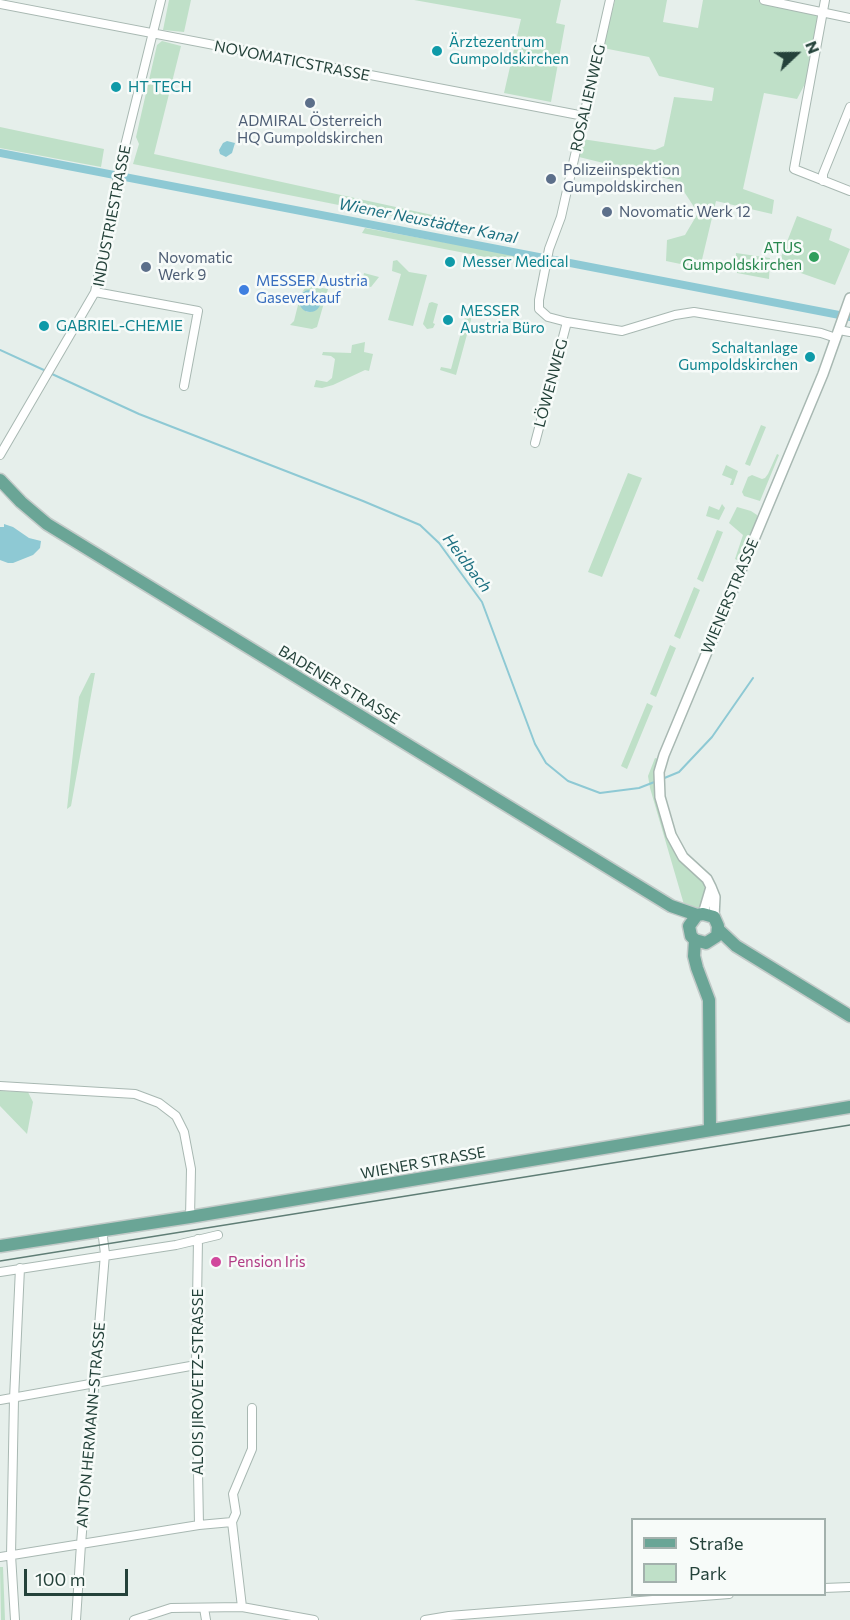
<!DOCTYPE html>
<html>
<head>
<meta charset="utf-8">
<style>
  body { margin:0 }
  #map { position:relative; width:850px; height:1620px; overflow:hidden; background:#e6efeb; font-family:Commissioner,sans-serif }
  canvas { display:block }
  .legend { position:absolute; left:631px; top:1518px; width:195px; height:78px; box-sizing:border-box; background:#f7fbf9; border:2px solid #a3b1ad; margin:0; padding:8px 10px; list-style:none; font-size:18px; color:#24423a }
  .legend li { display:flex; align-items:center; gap:12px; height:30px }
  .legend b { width:30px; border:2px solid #a3b1ad }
  .north { position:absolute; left:766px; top:24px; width:60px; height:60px; -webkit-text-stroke:4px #f7fbf9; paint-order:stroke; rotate:68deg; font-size:16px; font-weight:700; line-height:24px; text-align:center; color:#24423a }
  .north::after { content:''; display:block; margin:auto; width:21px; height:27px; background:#24423a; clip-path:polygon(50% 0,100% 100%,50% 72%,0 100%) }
  .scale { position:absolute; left:24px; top:1569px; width:104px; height:27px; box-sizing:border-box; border:3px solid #24423a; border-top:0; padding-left:8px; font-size:18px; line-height:21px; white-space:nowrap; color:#24423a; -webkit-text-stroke:4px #f7fbf9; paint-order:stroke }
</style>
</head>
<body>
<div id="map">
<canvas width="850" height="1620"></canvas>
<ul class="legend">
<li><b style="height:8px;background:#6aa596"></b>Straße</li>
<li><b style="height:16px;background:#bfe0c8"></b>Park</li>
</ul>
<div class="north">N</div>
<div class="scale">100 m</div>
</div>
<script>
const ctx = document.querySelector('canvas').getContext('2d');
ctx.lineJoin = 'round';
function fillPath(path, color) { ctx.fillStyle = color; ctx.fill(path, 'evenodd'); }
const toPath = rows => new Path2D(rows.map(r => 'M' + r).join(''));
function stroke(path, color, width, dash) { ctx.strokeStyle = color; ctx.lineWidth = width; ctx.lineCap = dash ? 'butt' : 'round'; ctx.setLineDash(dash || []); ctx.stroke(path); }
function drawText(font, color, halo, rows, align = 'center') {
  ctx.font = font + ' Commissioner,sans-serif'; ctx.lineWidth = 5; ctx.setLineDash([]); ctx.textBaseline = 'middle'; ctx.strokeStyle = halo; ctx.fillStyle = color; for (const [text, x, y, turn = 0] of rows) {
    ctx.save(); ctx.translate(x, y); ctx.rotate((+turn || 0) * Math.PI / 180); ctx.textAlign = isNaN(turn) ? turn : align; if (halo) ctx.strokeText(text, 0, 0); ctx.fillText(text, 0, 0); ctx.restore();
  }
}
const green = toPath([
  [169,0,191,0,184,32,163,30],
  [414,0,561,0,556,23,565,25,551,102,504,93,521,19],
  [615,0,667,0,663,22,698,28,703,0,774,0,819,13,807,80,797,99,764,93,743,189,774,200,772,214,716,201,700,268,666,261,667,240,685,235,698,213,677,181,579,157,582,139,655,150,664,146,674,97,712,101,714,88,659,76,649,57,603,48],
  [162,41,181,46,154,154,446,218,444,226,133,164,139,144,136,137,157,45],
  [0,127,104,149,101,167,0,148],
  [797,216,832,229,829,240,850,249,835,285,778,265],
  [365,228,543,260,542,268,362,233],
  [736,253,770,258,769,279,737,273],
  [397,260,409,272,427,275,413,326,388,320,401,274,392,271,393,261],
  [364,273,379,277,371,287,361,285],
  [307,285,328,289,317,327,312,329,290,325,294,321,299,301,299,305,307,312,310,312,319,307,321,304,321,300,304,291,301,294],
  [432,302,438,304,433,323,435,324,433,328,427,329,423,324,429,303],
  [469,303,475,305,456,375,440,370,441,367,451,369],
  [365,342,364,352,373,354,369,371,365,370,333,385,322,388,314,387,316,380,327,382,332,378,335,359,331,356,322,355,323,352,351,353,352,345],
  [761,425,766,427,750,466,745,464],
  [777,454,779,455,760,501,744,496,742,492,748,477,752,475,762,479,765,478,768,474],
  [726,465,738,471,733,485,730,485,732,479,722,475],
  [628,473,642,478,602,577,588,572],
  [722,504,725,508,719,520,706,516,709,506,719,510],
  [737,507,751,511,757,515,758,520,741,562,735,559,743,535,729,523],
  [717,530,723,532,703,582,697,579],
  [694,587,700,590,680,639,674,636],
  [670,645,676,648,656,697,650,694],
  [91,673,95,673,71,806,67,809,79,697],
  [647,703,653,706,627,769,621,766],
  [655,758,659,759,654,787,672,847,680,859,695,872,704,884,706,893,701,907,695,910,685,908,650,788,648,776],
  [0,1091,28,1092,33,1102,27,1134,0,1106],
  [0,1567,3,1567,5,1620,1,1620]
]);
const water = toPath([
  [227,141,235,143,232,153,226,157,220,154,219,150,223,143],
  '299 301a11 11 0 1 1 22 0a11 11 0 1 1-22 0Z',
  [4,524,13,527,29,538,41,541,40,548,33,555,13,563,8,563,0,560,0,527,4,527]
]);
const stream = toPath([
  [0,350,46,371],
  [52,374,139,414,363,501,420,525,439,543,482,602,535,744,546,763,568,781,600,793,639,788,657,781],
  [662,779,679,772,712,737,753,678]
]);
const canal = toPath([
  [0,153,850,317]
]);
const minor = toPath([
  [610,0,561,217,549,249,539,300,539,309,548,317,567,322,622,331,675,315,694,312,821,333,836,338],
  [764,0,850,18],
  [825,0,794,169,850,191],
  [0,4,584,116],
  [823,181,823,174,850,107],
  [95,292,198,311,184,386],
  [839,330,850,332],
  [535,443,567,322],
  [0,455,95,292,120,166,161,0],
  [0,1086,135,1094,159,1103,176,1116,184,1132,191,1169,190,1217],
  [198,1239,196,1365,199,1525],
  [0,1272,176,1245,218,1235],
  [0,1400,196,1365],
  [0,1557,199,1525,232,1522],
  [824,1588,850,1587],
  [242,1607,232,1522,236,1513,233,1494,252,1449,252,1408],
  [204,1608,206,1620],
  [15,1620,11,1555,14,1399,20,1268],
  [76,1620,81,1544,105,1254,102,1229],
  [134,1620,171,1608,242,1607,314,1620],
  [425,1620,449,1616,729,1594]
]);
const tertiary = toPath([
  [703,914,711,887],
  [714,917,715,897,711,887,707,879,683,857,671,835,660,797,659,772,664,755,823,374,850,298]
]);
const primary = toPath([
  [0,480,21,502,47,524,671,906,697,915],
  [719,930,736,946,850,1016],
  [695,940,706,943,717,936,718,926,714,917,703,914,697,915,689,926,691,936,695,940,694,956,697,968,709,1000,710,1130],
  [0,1246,190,1217,850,1107]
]);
const tram = toPath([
  [0,1261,850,1125]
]);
const markers = [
  [437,51,6,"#0f9aa8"],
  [116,87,6,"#0f9aa8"],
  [310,103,6,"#5c6f8a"],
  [551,179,6,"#5c6f8a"],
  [607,212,6,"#5c6f8a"],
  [814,257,6,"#2e9e5b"],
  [450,262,6,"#0f9aa8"],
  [146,267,6,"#5c6f8a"],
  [244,290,6,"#3f7fe0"],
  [448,320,6,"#0f9aa8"],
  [44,326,6,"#0f9aa8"],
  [810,357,6,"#0f9aa8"],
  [216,1262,6,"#d1479c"]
];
const cultureNames = [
  ["Ärztezentrum",449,42],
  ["Gumpoldskirchen",449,59],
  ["HT TECH",128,87],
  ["Messer Medical",462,262],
  ["MESSER",460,311],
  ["Austria Büro",460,328],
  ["GABRIEL-CHEMIE",56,326],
  ["Schaltanlage",798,348,"right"],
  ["Gumpoldskirchen",798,365,"right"]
];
const streetNames = [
  ["NOVOMATICSTRASSE",292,61,11],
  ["ROSALIENWEG",588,98,-77],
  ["INDUSTRIESTRASSE",112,216,-79],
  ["LÖWENWEG",551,383,-75],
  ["WIENERSTRASSE",730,596,-67],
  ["BADENER STRASSE",339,685,31],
  ["WIENER STRASSE",423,1163,-10],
  ["ALOIS JIROVETZ-STRASSE",198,1382,-90],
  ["ANTON HERMANN-STRASSE",91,1425,-85]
];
const serviceNames = [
  ["ADMIRAL Österreich",310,121,"center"],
  ["HQ Gumpoldskirchen",310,138,"center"],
  ["Polizeiinspektion",563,170],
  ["Gumpoldskirchen",563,187],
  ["Novomatic Werk 12",619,212],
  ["Novomatic",158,258],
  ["Werk 9",158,275]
];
const leisureNames = [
  ["ATUS",802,248],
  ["Gumpoldskirchen",802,265]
];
const shopNames = [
  ["MESSER Austria",256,281],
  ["Gaseverkauf",256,298]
];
const hotelNames = [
  ["Pension Iris",228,1262]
];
const waterNames = [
  ["Wiener Neustädter Kanal",428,221,11],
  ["Heidbach",467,563,53]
];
fillPath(green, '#bfe0c8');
fillPath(water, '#8ec9d4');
stroke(stream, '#8ec9d4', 2);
stroke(canal, '#8ec9d4', 8);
stroke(minor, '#a8b8b2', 10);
stroke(tertiary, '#a8b8b2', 12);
stroke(primary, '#c2cac8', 15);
stroke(minor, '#fff', 8);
stroke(tertiary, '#fff', 9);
stroke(primary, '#6aa596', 12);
stroke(tram, '#5f7d75', 1.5);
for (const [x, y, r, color] of markers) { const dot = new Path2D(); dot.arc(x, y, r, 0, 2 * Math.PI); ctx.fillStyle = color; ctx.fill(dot); stroke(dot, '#f7fbf9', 2); }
drawText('15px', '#0d838f', '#f7fbf9', cultureNames, 'left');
drawText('15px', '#24423a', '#f7fbf9', streetNames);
drawText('15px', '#4e5e75', '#f7fbf9', serviceNames, 'left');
drawText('15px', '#27864d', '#f7fbf9', leisureNames, 'right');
drawText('15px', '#366cbe', '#f7fbf9', shopNames, 'left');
drawText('15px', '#b23c85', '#f7fbf9', hotelNames, 'left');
drawText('italic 16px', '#1c6f80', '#f7fbf9', waterNames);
</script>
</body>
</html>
